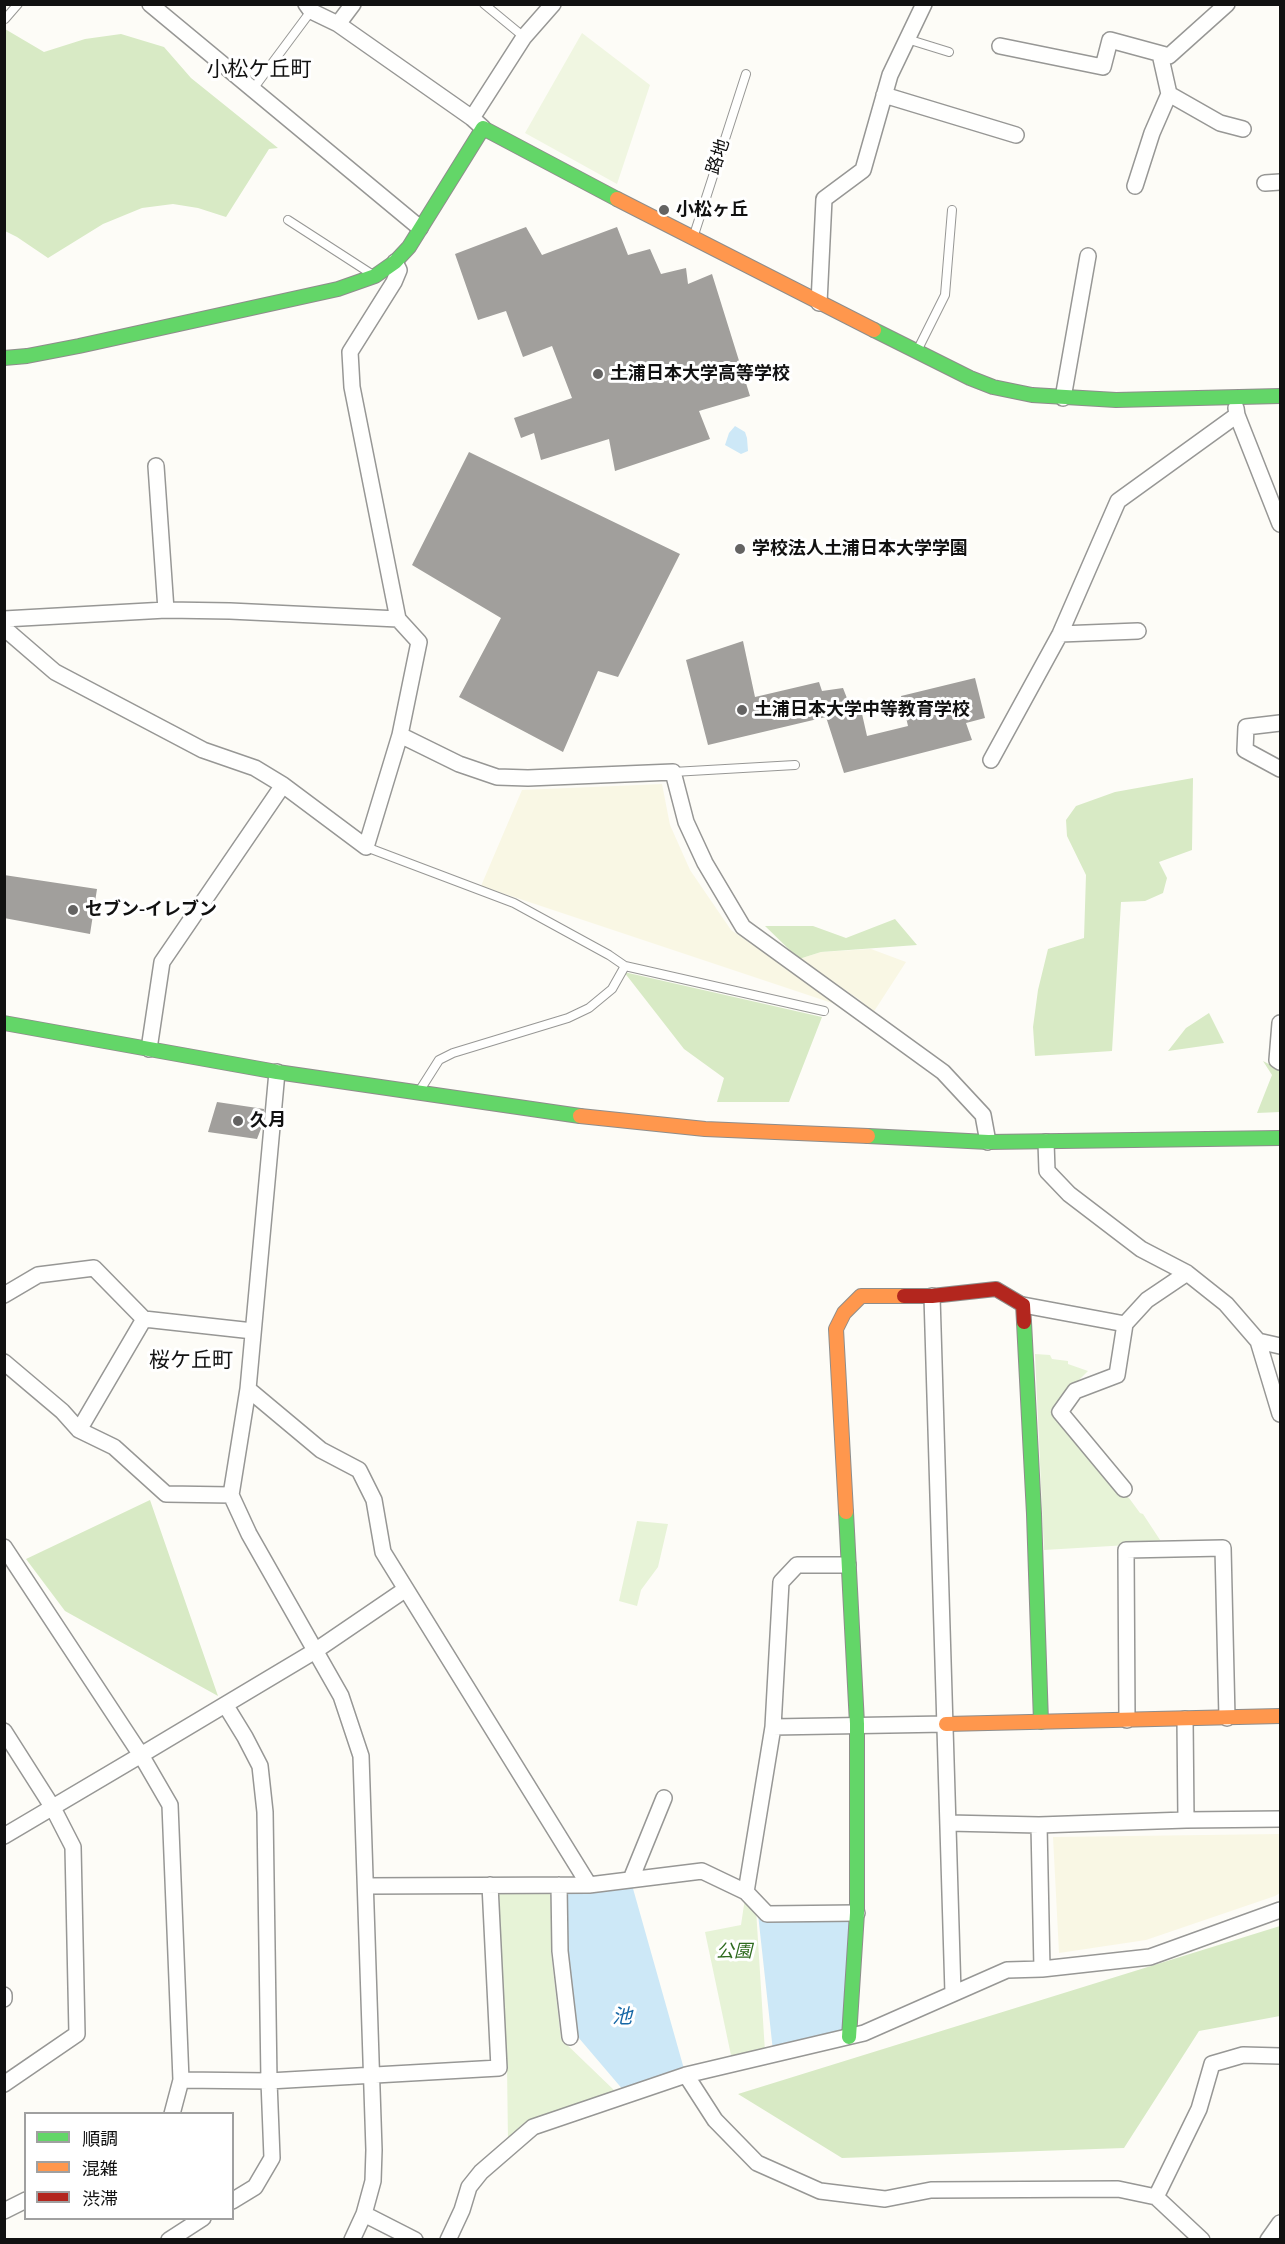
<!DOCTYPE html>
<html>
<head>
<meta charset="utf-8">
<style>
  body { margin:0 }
  #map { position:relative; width:1285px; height:2244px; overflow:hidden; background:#fdfcf7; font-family:"Source Serif 4","Noto Sans JP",serif }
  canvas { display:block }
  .frame { position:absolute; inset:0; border:6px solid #111; pointer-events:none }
  .legend { position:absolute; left:24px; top:2112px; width:210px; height:108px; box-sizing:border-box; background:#fff; border:2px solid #a0a0a0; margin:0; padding:8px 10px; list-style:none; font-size:18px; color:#111 }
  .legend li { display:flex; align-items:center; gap:12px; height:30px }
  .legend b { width:30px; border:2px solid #a0a0a0 }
</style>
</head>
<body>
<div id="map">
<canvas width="1285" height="2244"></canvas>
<div class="frame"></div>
<ul class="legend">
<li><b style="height:8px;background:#63d668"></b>順調</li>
<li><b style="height:8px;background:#ff974d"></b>混雑</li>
<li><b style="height:8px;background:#b3261e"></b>渋滞</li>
</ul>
</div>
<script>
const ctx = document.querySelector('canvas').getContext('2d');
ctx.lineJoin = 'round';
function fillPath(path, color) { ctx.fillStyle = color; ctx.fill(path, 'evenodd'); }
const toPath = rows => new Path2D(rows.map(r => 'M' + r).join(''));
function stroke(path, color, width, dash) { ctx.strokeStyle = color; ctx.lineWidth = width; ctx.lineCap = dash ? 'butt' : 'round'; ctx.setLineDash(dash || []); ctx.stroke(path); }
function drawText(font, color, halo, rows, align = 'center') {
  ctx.font = font + ' "Source Serif 4","Noto Sans JP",serif'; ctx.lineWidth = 6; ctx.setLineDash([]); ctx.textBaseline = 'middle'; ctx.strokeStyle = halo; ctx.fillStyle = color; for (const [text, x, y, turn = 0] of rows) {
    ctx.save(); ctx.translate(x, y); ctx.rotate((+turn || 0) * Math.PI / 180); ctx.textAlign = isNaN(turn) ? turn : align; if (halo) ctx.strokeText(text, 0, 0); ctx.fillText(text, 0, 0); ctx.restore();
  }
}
const farmland = toPath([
  [662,784,670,825,690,870,731,930,841,1006,481,886,522,790],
  [871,949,906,962,873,1013,860,1000,799,959,821,952],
  [1280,1834,1280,1893,1275,1896,1146,1940,1059,1953,1053,1837]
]);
const green = toPath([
  [1035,1354,1050,1355,1052,1359,1068,1361,1068,1364,1088,1371,1066,1393,1054,1416,1110,1481,1129,1498,1140,1513,1143,1514,1162,1543,1044,1550],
  [637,1521,668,1524,658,1567,641,1590,637,1606,619,1601],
  [495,1890,553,1890,551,1952,561,2039,616,2092,508,2142,507,2066],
  [745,1898,756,1909,765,2052,732,2060,705,1932,741,1925]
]);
const forest = toPath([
  [5,29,44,52,85,39,121,34,164,47,191,78,278,148,269,149,226,217,198,208,173,204,142,208,103,224,48,258,17,237,5,231],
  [1193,778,1192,850,1159,862,1167,878,1163,893,1145,901,1121,902,1112,1051,1035,1056,1033,1027,1038,990,1048,949,1084,938,1086,875,1067,836,1066,820,1076,806,1115,792],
  [895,919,917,945,821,952,799,959,765,926,813,926,846,938],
  [624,972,822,1017,789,1102,717,1102,724,1078,684,1049],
  [1209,1013,1224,1043,1168,1051,1186,1028],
  [1263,1061,1280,1070,1280,1112,1257,1113,1272,1075],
  [150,1500,218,1696,65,1611,26,1559],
  [1280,1926,1280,2016,1199,2031,1124,2148,842,2158,738,2094]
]);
const pitch = toPath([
  [582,33,650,85,617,184,525,133]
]);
const water = toPath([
  [735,426,745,432,747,438,748,451,741,454,725,445,729,433],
  [632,1885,684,2069,624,2091,578,2037,568,1951,565,1888,589,1893],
  [758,1914,851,1918,843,2034,773,2051]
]);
const building = toPath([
  [526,227,542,255,617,227,628,255,650,249,661,274,686,268,688,284,712,274,750,396,699,411,710,439,615,471,609,439,541,460,534,433,521,438,514,418,572,398,552,346,523,357,506,311,478,320,455,254],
  [469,452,680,554,618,677,598,671,563,752,459,697,501,618,412,565],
  [743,641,755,697,819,682,822,691,843,688,850,706,860,705,867,736,908,726,901,696,975,678,985,718,966,723,972,740,844,773,826,717,708,745,686,660],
  [4,875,97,889,90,934,4,918],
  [217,1102,264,1109,262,1126,257,1139,208,1132]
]);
const lane = toPath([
  [484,4,524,37],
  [5,19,18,4],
  [907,39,949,52],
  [253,89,311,11],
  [288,220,370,273],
  [693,238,746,74],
  [918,349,945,295,952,210],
  [673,772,795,765],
  [366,847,514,903,609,955,625,966,824,1011],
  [420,1090,439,1060,453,1053,568,1018,589,1008,612,989,625,966]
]);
const street = toPath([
  [150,4,420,228],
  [306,4,311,11,338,24,472,118,483,128],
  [338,24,353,4],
  [1000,46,1103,67,1110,40,1169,56,1227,4],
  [1169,94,1220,123,1243,129],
  [884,95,1016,135],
  [472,118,524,37,553,4],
  [1265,183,1280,182],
  [1135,186,1152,133,1169,94,1160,54],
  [819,303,824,199,863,170,890,75,924,4],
  [1063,398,1088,256],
  [1236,408,1237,415,1280,524],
  [156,466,166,610],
  [4,619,166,610,230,611,398,619],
  [4,628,55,672,203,750,255,768,283,785,366,847,400,735,419,642,398,619,352,387,350,352,394,282,399,270,395,262],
  [1060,634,1138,631],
  [1280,723,1246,727,1245,750,1280,769],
  [400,735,459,764,497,777,528,778,673,772,686,822,705,863,743,927,943,1072,983,1115,988,1142],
  [991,760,1060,634,1118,501,1237,415],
  [1280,1023,1277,1060,1280,1062],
  [149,1049,162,962,283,785],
  [277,1072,248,1389,231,1495,249,1534,341,1696,361,1756,374,2150,373,2181,364,2214,352,2240],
  [1046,1142,1047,1171,1069,1194,1141,1249,1187,1273,1226,1304,1258,1341,1280,1414],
  [4,1295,38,1275,94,1268,144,1319,253,1331],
  [932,1296,953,1993],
  [1023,1305,1125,1324],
  [1258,1341,1280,1346],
  [4,1362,62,1411,79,1430,114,1447,166,1494,231,1495],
  [248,1389,321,1450,359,1470,374,1500,383,1552,589,1885],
  [79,1430,144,1319],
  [1124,1489,1060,1412,1075,1391,1117,1375,1125,1324,1147,1300,1187,1273],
  [4,1547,141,1755,4,1836],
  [226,1706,245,1737,260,1766,265,1812,269,2081,272,2158,255,2187,232,2201],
  [1185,1719,1186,1820],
  [1127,1720,1126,1550,1223,1548,1227,1718],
  [773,1727,946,1724],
  [4,1731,53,1808,73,1847,77,2034,4,2084],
  [948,1823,1039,1825,1186,1820,1280,1819],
  [1039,1825,1042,1969],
  [631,1879,664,1798],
  [559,1885,560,1951,570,2037],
  [366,1886,589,1885,702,1871,746,1892,767,1914,857,1913],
  [746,1892,773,1727,781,1582,797,1565,848,1565],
  [4,1995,4,1999],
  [686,2075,715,2120,757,2163,820,2191,885,2199,931,2190,1118,2189,1156,2197,1202,2240],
  [181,2080,269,2081,499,2068,490,1885],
  [172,2114,181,2080,170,1805,141,1755,315,1651,406,1589],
  [1156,2197,1199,2109,1212,2064,1243,2055,1280,2056],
  [4,2211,26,2200],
  [364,2214,415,2240],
  [169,2240,203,2218],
  [448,2240,462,2210,469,2187,481,2172,533,2127,686,2075,864,2033,1007,1970,1042,1969,1150,1957,1280,1910],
  [1268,2240,1280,2223]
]);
const fast = toPath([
  [874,330,970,378,993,387,1032,395,1116,400,1280,396],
  [4,358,27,356,79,346,338,289,375,276,395,262,409,247,483,128,617,199],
  [4,1023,277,1072,580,1116],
  [868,1136,988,1142,1280,1138],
  [1024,1322,1034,1514,1041,1722],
  [846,1512,857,1724,857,1913,849,2037]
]);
const slow = toPath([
  [617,199,874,330],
  [580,1116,705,1129,868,1136],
  [846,1512,836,1329,844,1313,861,1296,904,1296],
  [946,1724,1280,1716]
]);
const jam = toPath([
  [904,1296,932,1296,996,1289,1023,1305,1024,1322]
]);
const markers = [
  [664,210,6,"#646362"],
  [598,374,6,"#646362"],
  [740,549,6,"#646362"],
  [742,710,6,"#646362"],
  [73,910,6,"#646362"],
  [238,1121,6,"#646362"]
];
const streetNames = [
  ["路地",719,157,-72]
];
const poiNames = [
  ["小松ヶ丘",676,210],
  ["土浦日本大学高等学校",610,374],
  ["学校法人土浦日本大学学園",752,549],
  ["土浦日本大学中等教育学校",754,710],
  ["セブン-イレブン",85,910],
  ["久月",250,1121]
];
const parkNames = [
  ["公園",734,1952]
];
const waterNames = [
  ["池",622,2018]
];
const quarterNames = [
  ["小松ケ丘町",259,71],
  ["桜ケ丘町",191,1362]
];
fillPath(farmland, '#f9f7e4');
fillPath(green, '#e7f3d7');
fillPath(forest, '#d8eac5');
fillPath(pitch, '#f0f6e1');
fillPath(water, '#cde8f7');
fillPath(building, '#a19f9c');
stroke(lane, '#979795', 10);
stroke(street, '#979795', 18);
stroke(fast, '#8e8d8b', 16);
stroke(slow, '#8e8d8b', 16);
stroke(jam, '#8e8d8b', 16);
stroke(lane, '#fffffe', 8);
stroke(street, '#fffffe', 15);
stroke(fast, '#63d668', 14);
stroke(slow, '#ff974d', 14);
stroke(jam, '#b3261e', 14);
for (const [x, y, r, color] of markers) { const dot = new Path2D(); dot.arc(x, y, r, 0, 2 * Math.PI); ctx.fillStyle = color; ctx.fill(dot); stroke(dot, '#fff', 2); }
drawText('18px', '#111', '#fff', streetNames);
drawText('bold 18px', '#111', '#fff', poiNames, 'left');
drawText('italic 18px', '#2f6b1f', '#fff', parkNames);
drawText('italic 20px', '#1768a6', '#fff', waterNames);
drawText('21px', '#111', '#fff', quarterNames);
</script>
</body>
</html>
